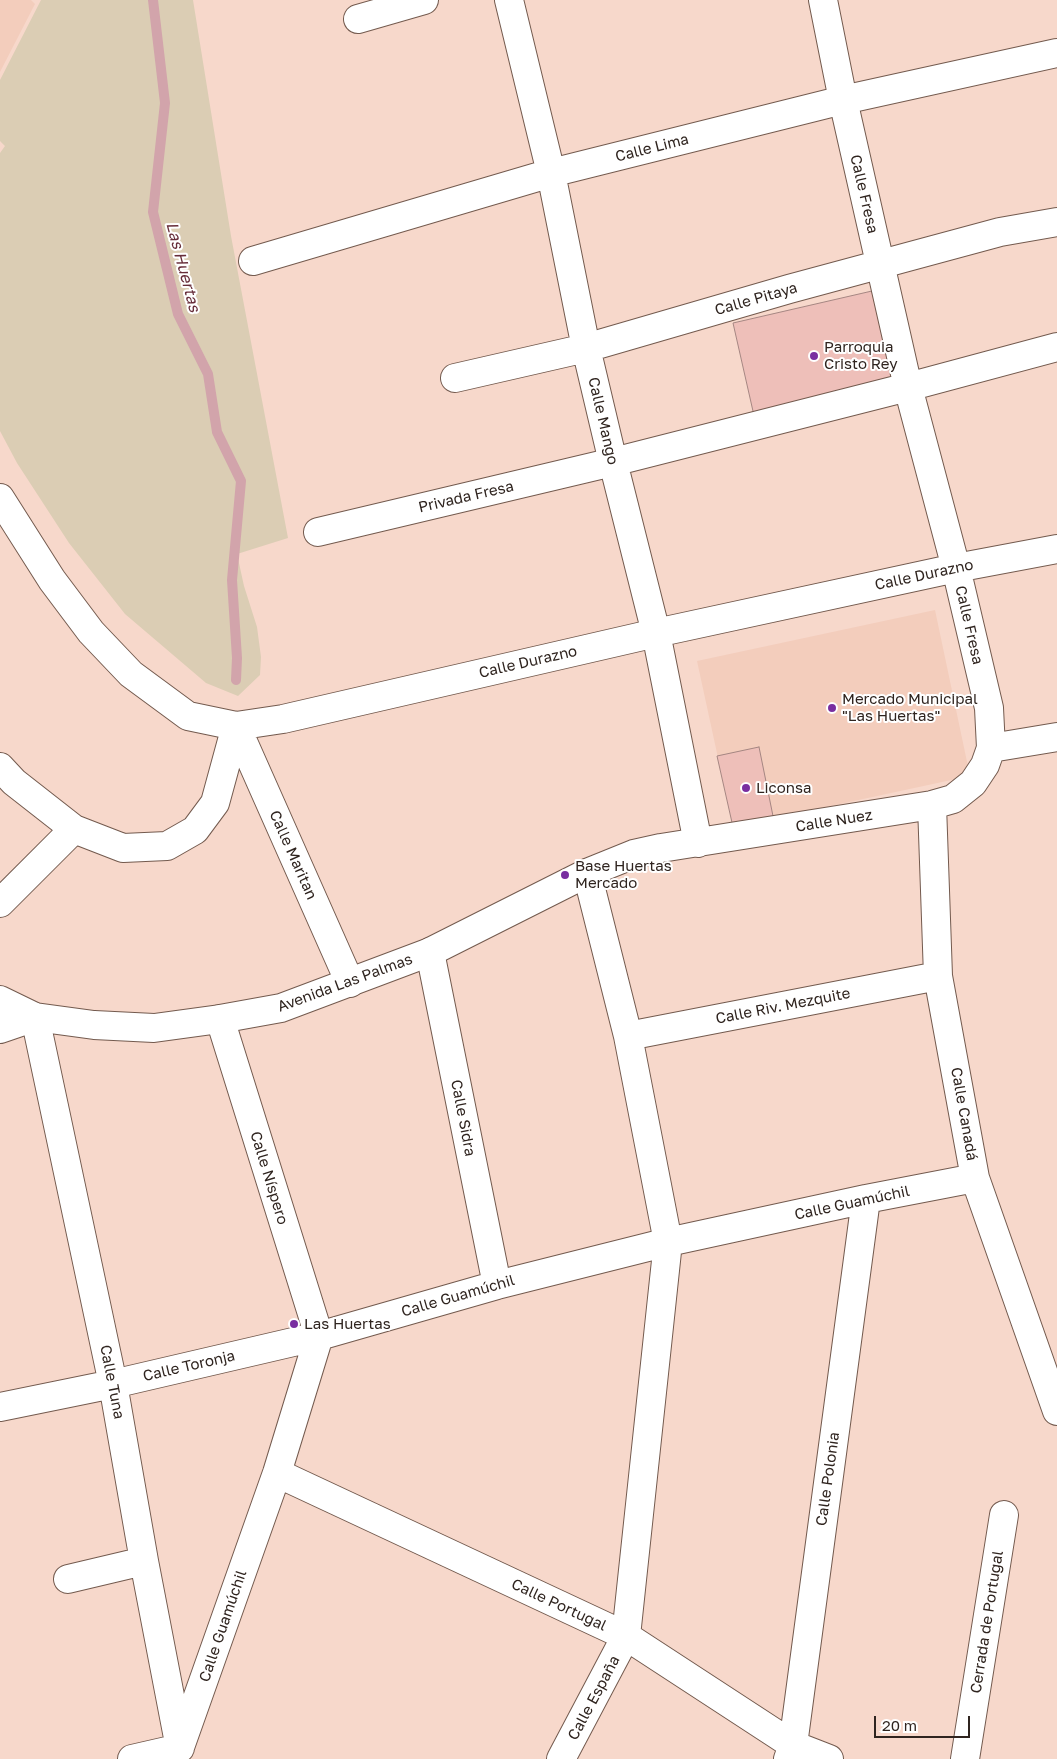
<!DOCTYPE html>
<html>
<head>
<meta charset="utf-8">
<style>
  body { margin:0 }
  #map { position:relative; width:1057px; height:1759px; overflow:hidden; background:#f7d8cb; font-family:"Golos Text",sans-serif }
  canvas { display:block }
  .scale { position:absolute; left:874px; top:1716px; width:96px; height:22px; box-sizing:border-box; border:2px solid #2f241f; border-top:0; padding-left:6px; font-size:15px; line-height:18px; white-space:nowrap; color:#2f241f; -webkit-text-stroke:4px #fff; paint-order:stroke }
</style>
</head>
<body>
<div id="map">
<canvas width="1057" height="1759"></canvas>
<div class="scale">20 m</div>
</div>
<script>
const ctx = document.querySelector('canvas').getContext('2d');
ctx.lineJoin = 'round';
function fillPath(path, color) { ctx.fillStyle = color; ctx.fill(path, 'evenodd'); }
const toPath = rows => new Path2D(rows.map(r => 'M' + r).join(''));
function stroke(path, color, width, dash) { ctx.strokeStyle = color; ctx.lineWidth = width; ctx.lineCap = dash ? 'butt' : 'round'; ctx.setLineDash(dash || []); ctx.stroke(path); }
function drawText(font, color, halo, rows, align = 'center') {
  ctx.font = font + ' "Golos Text",sans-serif'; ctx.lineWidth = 4; ctx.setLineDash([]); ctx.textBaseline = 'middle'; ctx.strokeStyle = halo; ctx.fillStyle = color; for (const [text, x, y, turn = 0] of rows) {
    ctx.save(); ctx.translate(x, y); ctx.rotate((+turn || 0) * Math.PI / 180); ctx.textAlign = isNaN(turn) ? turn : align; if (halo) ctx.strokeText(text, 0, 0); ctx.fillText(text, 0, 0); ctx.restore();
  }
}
const built = toPath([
  [0,0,31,0,35,4,0,72],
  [935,610,970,776,733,827,697,661]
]);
const green = toPath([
  [41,0,193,0,231,236,288,538,237,554,244,586,257,627,261,657,260,675,238,696,206,683,125,614,69,543,17,463,0,431,0,153,5,146,0,141,0,80]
]);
const stream = toPath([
  [153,0,165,103,153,212,178,314,208,374,217,432,241,481,232,580,237,658,236,680]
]);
const building = toPath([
  [872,291,894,388,755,420,733,323,872,291],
  [759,747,774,821,733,827,717,756,759,747]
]);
const minor = toPath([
  [509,0,551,173,586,348,613,462,656,633,698,843],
  [358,19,424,0],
  [253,261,551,173,843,100,1057,53],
  [455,378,586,348,789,289,1000,232,1057,222],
  [0,498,52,580,91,632,131,674,188,716,236,726,283,719,656,633,956,568,1057,549],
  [318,532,613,462,908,387,1057,347],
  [236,726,350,983],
  [991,748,1057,737],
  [0,767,14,782,74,829,123,848,167,846,195,830,215,803,236,726],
  [932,805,938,976,975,1178,1057,1411],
  [0,903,74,829],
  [430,952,497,1285],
  [220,1019,319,1336],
  [0,1029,35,1017,113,1384,144,1561,180,1748,132,1759],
  [628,1036,938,976],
  [0,1407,113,1384,319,1336,497,1285,668,1242,866,1199,975,1178],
  [277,1473,626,1636,793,1745,829,1759],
  [68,1579,144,1561],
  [180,1747,277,1473,319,1336],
  [561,1759,626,1636,668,1242,628,1036,587,873,634,854,661,848,932,805,953,799,973,783,985,765,991,748,989,708,956,568,908,387,843,100,823,0],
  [788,1759,793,1745,866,1199],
  [965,1759,1004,1515]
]);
const tertiary = toPath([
  [0,1000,35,1017,94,1025,154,1028,220,1019,281,1008,430,952,587,873]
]);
const markers = [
  [814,356,5,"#792ea0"],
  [832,708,5,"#792ea0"],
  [746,788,5,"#792ea0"],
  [565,875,5,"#792ea0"],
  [294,1324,5,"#792ea0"]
];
const streetNames = [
  ["Calle Lima",652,148,-14],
  ["Calle Fresa",864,194,77],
  ["Calle Pitaya",756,299,-16],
  ["Calle Mango",603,421,77],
  ["Privada Fresa",466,497,-13],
  ["Calle Durazno",924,575,-12],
  ["Calle Fresa",969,625,77],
  ["Calle Durazno",528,662,-13],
  ["Calle Nuez",834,821,-9],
  ["Calle Maritan",293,855,66],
  ["Avenida Las Palmas",345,983,-20],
  ["Calle Riv. Mezquite",783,1006,-11],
  ["Calle Canadá",964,1114,80],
  ["Calle Sidra",463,1118,79],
  ["Calle Níspero",269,1178,73],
  ["Calle Guamúchil",852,1203,-12],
  ["Calle Guamúchil",458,1296,-16],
  ["Calle Toronja",189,1366,-13],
  ["Calle Tuna",112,1382,79],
  ["Calle Polonia",828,1479,-82],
  ["Calle Portugal",559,1605,25],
  ["Cerrada de Portugal",987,1622,-81],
  ["Calle Guamúchil",223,1626,-71],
  ["Calle España",594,1698,-62]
];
const poiNames = [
  ["Parroquia",824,347],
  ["Cristo Rey",824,364],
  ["Mercado Municipal",842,699],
  ["\"Las Huertas\"",842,716],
  ["Liconsa",756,788],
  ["Base Huertas",575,866],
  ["Mercado",575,883],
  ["Las Huertas",304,1324]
];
const waterNames = [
  ["Las Huertas",183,267,75]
];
fillPath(built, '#f3cdbc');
fillPath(green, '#dbcdb4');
stroke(stream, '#d2a4ab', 10);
fillPath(building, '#eebfb9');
stroke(building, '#a58682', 1);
stroke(minor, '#735a4e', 30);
stroke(tertiary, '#735a4e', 30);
stroke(minor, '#fff', 28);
stroke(tertiary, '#fff', 28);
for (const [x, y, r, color] of markers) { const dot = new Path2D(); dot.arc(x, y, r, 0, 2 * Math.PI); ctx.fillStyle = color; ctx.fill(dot); stroke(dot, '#fff', 2); }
drawText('15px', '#2f241f', '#fff', streetNames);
drawText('15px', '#2f241f', '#fff', poiNames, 'left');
drawText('italic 16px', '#672d3a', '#fff', waterNames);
</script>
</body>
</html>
